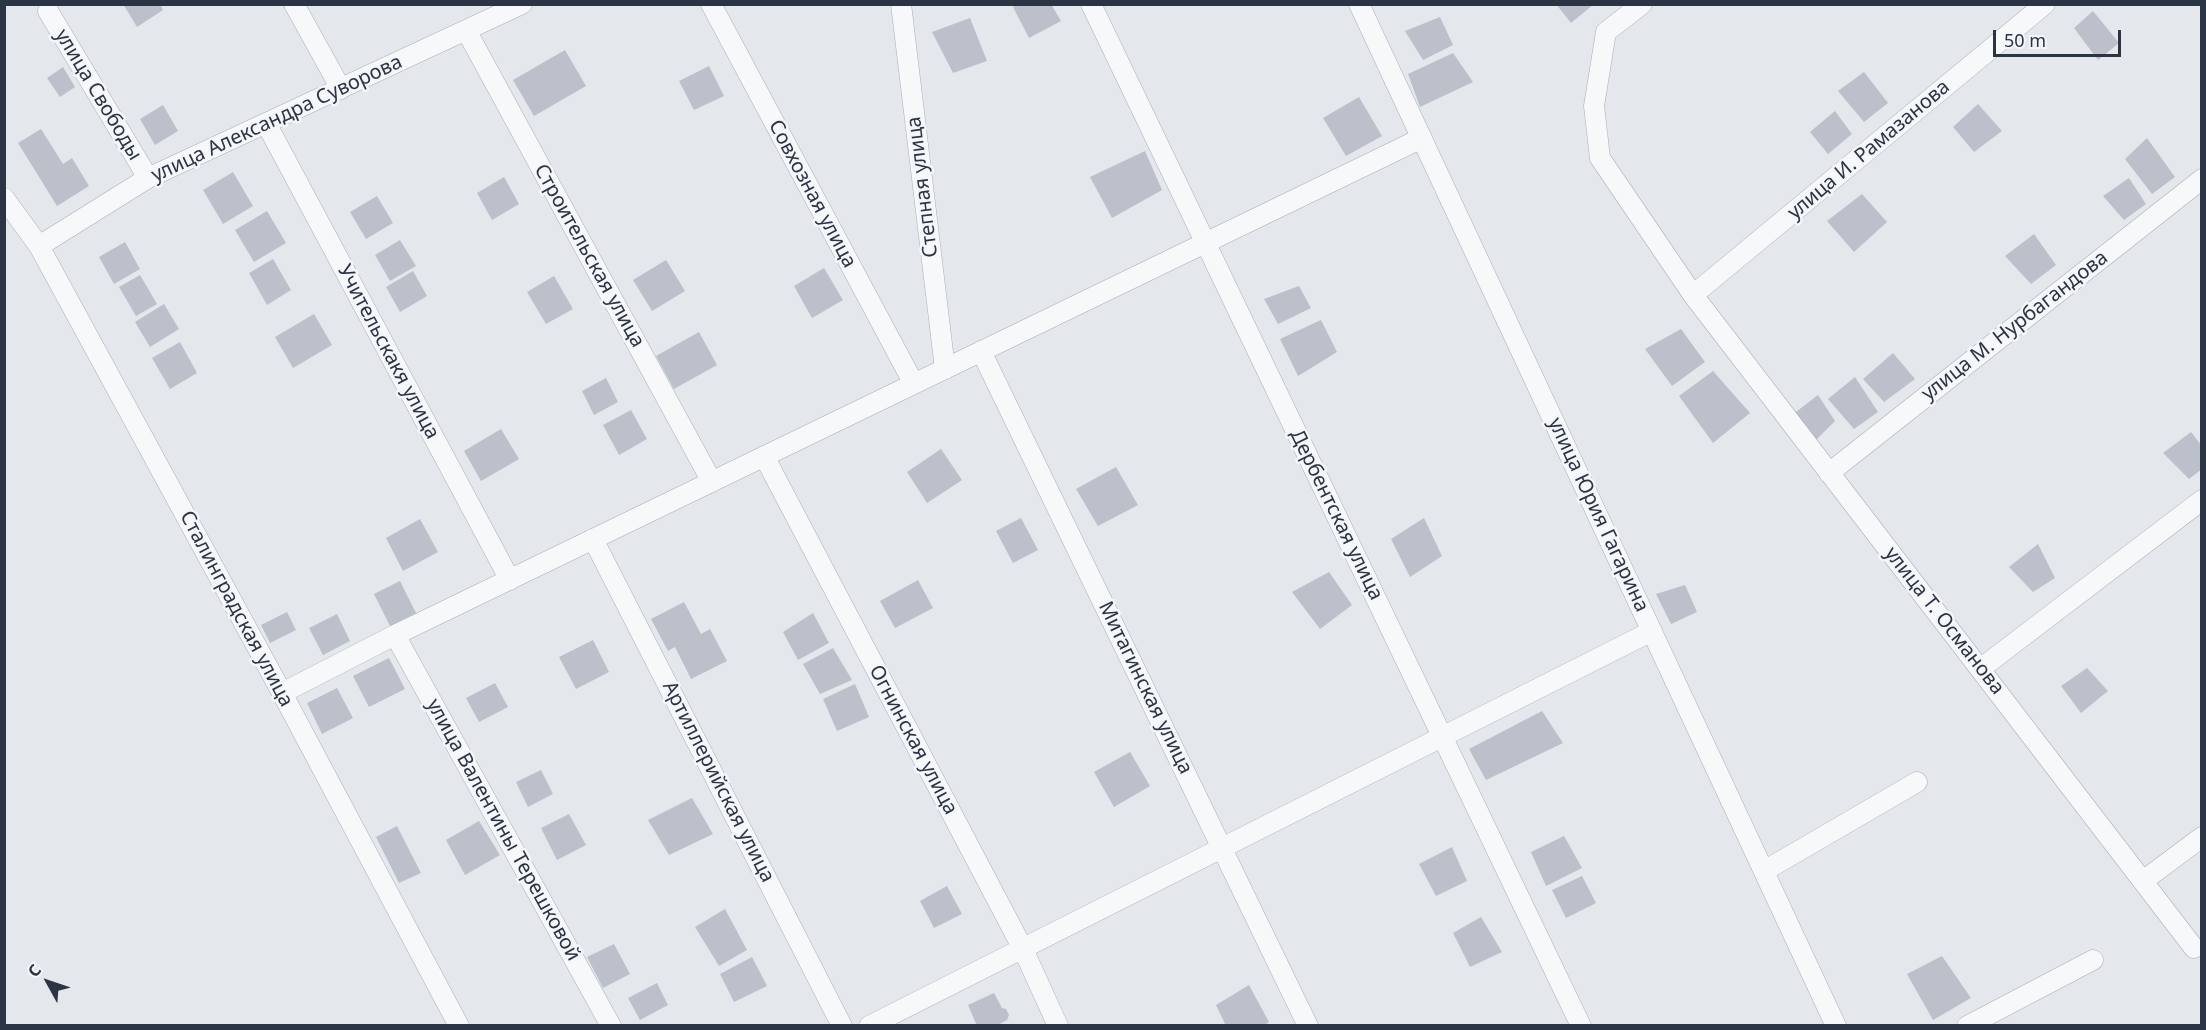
<!DOCTYPE html>
<html>
<head>
<meta charset="utf-8">
<style>
  body { margin:0 }
  #map { position:relative; width:2206px; height:1030px; overflow:hidden; background:#e4e7ec; font-family:"Noto Sans",sans-serif }
  canvas { display:block }
  .frame { position:absolute; inset:0; border:6px solid #2b3445; pointer-events:none }
  .north { position:absolute; left:18px; top:952px; width:60px; height:60px; -webkit-text-stroke:4px #f4f6f9; paint-order:stroke; rotate:310deg; font-size:16px; font-weight:700; line-height:24px; text-align:center; color:#2b3445 }
  .north::after { content:''; display:block; margin:auto; width:21px; height:27px; background:#2b3445; clip-path:polygon(50% 0,100% 100%,50% 72%,0 100%) }
  .scale { position:absolute; left:1993px; top:30px; width:128px; height:27px; box-sizing:border-box; border:3px solid #2b3445; border-top:0; padding-left:8px; font-size:18px; line-height:21px; white-space:nowrap; color:#2b3445; -webkit-text-stroke:4px #f4f6f9; paint-order:stroke }
</style>
</head>
<body>
<div id="map">
<canvas width="2206" height="1030"></canvas>
<div class="frame"></div>
<div class="north">С</div>
<div class="scale">50 m</div>
</div>
<script>
const ctx = document.querySelector('canvas').getContext('2d');
ctx.lineJoin = 'round';
function fillPath(path, color) { ctx.fillStyle = color; ctx.fill(path, 'evenodd'); }
const toPath = rows => new Path2D(rows.map(r => 'M' + r).join(''));
function stroke(path, color, width, dash) { ctx.strokeStyle = color; ctx.lineWidth = width; ctx.lineCap = dash ? 'butt' : 'round'; ctx.setLineDash(dash || []); ctx.stroke(path); }
function drawText(font, color, halo, rows, align = 'center') {
  ctx.font = font + ' "Noto Sans",sans-serif'; ctx.lineWidth = 5; ctx.setLineDash([]); ctx.textBaseline = 'middle'; ctx.strokeStyle = halo; ctx.fillStyle = color; for (const [text, x, y, turn = 0] of rows) {
    ctx.save(); ctx.translate(x, y); ctx.rotate((+turn || 0) * Math.PI / 180); ctx.textAlign = isNaN(turn) ? turn : align; if (halo) ctx.strokeText(text, 0, 0); ctx.fillText(text, 0, 0); ctx.restore();
  }
}
const building = toPath([
  [123,4,160,4,163,10,137,27],
  [1017,4,1051,4,1061,21,1029,38,1013,7],
  [1556,4,1594,4,1571,23],
  [2093,11,2119,43,2098,60,2074,28],
  [1440,17,1453,45,1423,60,1405,31],
  [970,18,987,61,953,73,932,32],
  [565,50,586,86,534,116,513,80],
  [1453,53,1473,82,1420,107,1408,74],
  [709,66,724,96,694,110,679,81],
  [63,67,75,87,60,97,47,78],
  [1864,72,1888,103,1864,122,1838,91],
  [1359,97,1382,136,1346,156,1323,118],
  [1978,104,2002,131,1974,152,1953,127],
  [163,105,178,131,155,145,140,119],
  [1835,111,1852,134,1828,154,1810,132],
  [41,129,63,164,72,158,89,186,57,206,18,143],
  [2147,138,2175,177,2152,194,2125,159],
  [1145,151,1162,190,1112,218,1090,177],
  [233,172,253,206,223,224,203,190],
  [504,177,519,204,492,220,477,193],
  [2129,178,2146,204,2124,220,2103,196],
  [1862,194,1887,222,1854,252,1827,221],
  [377,196,393,223,366,239,350,212],
  [267,211,286,243,254,262,235,230],
  [2034,234,2056,265,2031,284,2005,256],
  [400,240,416,266,390,281,375,255],
  [125,242,140,269,114,284,99,257],
  [273,259,291,290,267,305,249,273],
  [666,260,685,291,652,311,633,280],
  [824,268,843,300,812,318,794,286],
  [413,271,427,296,400,312,386,287],
  [140,275,157,304,136,316,119,287],
  [554,276,573,309,546,324,527,292],
  [1299,286,1311,308,1278,324,1264,299],
  [164,304,179,329,150,347,135,322],
  [314,314,332,345,293,368,275,337],
  [1321,320,1337,352,1298,376,1280,339],
  [1681,329,1705,362,1672,386,1645,349],
  [699,332,717,365,674,389,656,356],
  [180,342,197,373,170,389,152,358],
  [1893,353,1915,379,1884,402,1863,379],
  [1713,371,1750,413,1713,443,1679,396],
  [1855,377,1878,412,1854,429,1828,399],
  [606,378,618,402,594,415,582,391],
  [1818,395,1835,421,1814,442,1792,415],
  [631,410,647,439,619,455,603,425],
  [501,429,519,459,481,481,464,451],
  [2191,432,2202,446,2202,469,2189,479,2163,453],
  [941,449,962,480,927,503,907,472],
  [1116,467,1138,505,1098,526,1076,489],
  [1021,518,1038,550,1013,563,996,531],
  [1424,518,1442,556,1410,577,1391,539],
  [420,519,438,552,403,571,386,538],
  [2038,544,2055,578,2033,592,2009,567],
  [1329,572,1352,605,1320,629,1292,592],
  [918,580,933,608,895,628,880,601],
  [400,581,416,613,390,626,374,594],
  [1685,585,1697,612,1671,624,1656,594],
  [684,602,701,634,710,629,727,661,691,679,675,647,668,651,651,619],
  [287,612,296,630,270,643,261,625],
  [813,613,829,643,798,660,783,632],
  [337,614,350,641,323,655,309,628],
  [593,640,609,672,576,689,559,657],
  [833,648,852,680,820,694,803,664],
  [389,658,405,689,369,707,353,676],
  [2087,668,2108,691,2081,713,2061,686],
  [495,683,508,707,479,722,466,698],
  [855,684,869,717,837,731,823,699],
  [337,688,353,718,322,734,307,703],
  [1542,711,1563,743,1486,780,1469,749],
  [1130,752,1150,786,1114,807,1094,772],
  [541,770,553,794,528,807,516,782],
  [692,798,713,834,669,855,648,820],
  [569,814,586,845,557,860,541,828],
  [479,821,500,855,465,875,446,840],
  [397,826,421,873,399,883,376,837],
  [1564,836,1582,868,1546,886,1531,852],
  [1452,847,1467,881,1436,896,1419,864],
  [1582,876,1596,903,1566,918,1552,890],
  [947,886,962,914,934,928,920,901],
  [725,909,747,950,719,966,695,927],
  [1481,917,1502,952,1470,967,1453,933],
  [614,944,630,974,603,988,587,957],
  [1942,956,1971,998,1933,1020,1907,974],
  [752,957,767,986,734,1002,720,974],
  [657,983,668,1005,640,1020,628,998],
  [1249,985,1269,1022,1263,1026,1226,1026,1216,1005],
  [994,993,1002,1008,1006,1009,1009,1015,1007,1020,996,1026,977,1026,968,1005]
]);
const street = toPath([
  [294,4,341,89],
  [711,4,914,384],
  [901,4,945,369],
  [1091,4,1581,1026],
  [1359,4,1836,1026],
  [1642,4,1606,32,1594,106,1600,158,1693,295,2194,948],
  [48,11,148,178],
  [466,30,712,482],
  [266,123,510,580],
  [4,198,39,246,282,693,459,1026],
  [39,246,148,178,522,4],
  [1693,295,2045,4],
  [981,351,1308,1026],
  [764,456,1023,949,1058,1026],
  [1829,473,2202,179],
  [593,539,842,1026],
  [395,635,611,1026],
  [1980,669,2202,500],
  [282,693,395,635,1422,138],
  [1764,871,1917,782],
  [2143,881,2202,837],
  [869,1026,1652,631],
  [1967,1026,2093,960]
]);
const streetNames = [
  ["улица Свободы",98,95,59],
  ["улица Александра Суворова",277,119,-25],
  ["улица И. Рамазанова",1869,150,-40],
  ["Степная улица",923,187,-97],
  ["Совхозная улица",812,194,62],
  ["Строительская улица",589,256,61],
  ["улица М. Нурбагандова",2015,326,-38],
  ["Учительскакя улица",388,352,62],
  ["Дербентская улица",1336,515,64],
  ["улица Юрия Гагарина",1598,515,65],
  ["Сталинградская улица",236,609,62],
  ["улица Т. Османова",1944,621,52],
  ["Митагинская улица",1145,688,64],
  ["Огнинская улица",913,740,62],
  ["Артиллерийская улица",718,782,63],
  ["улица Валентины Терешковой",503,830,61]
];
fillPath(building, '#bbc0ca');
stroke(street, '#a9aeb7', 21);
stroke(street, '#f7f8fa', 20);
drawText('20px', '#2b3445', '#f4f6f9', streetNames);
</script>
</body>
</html>
